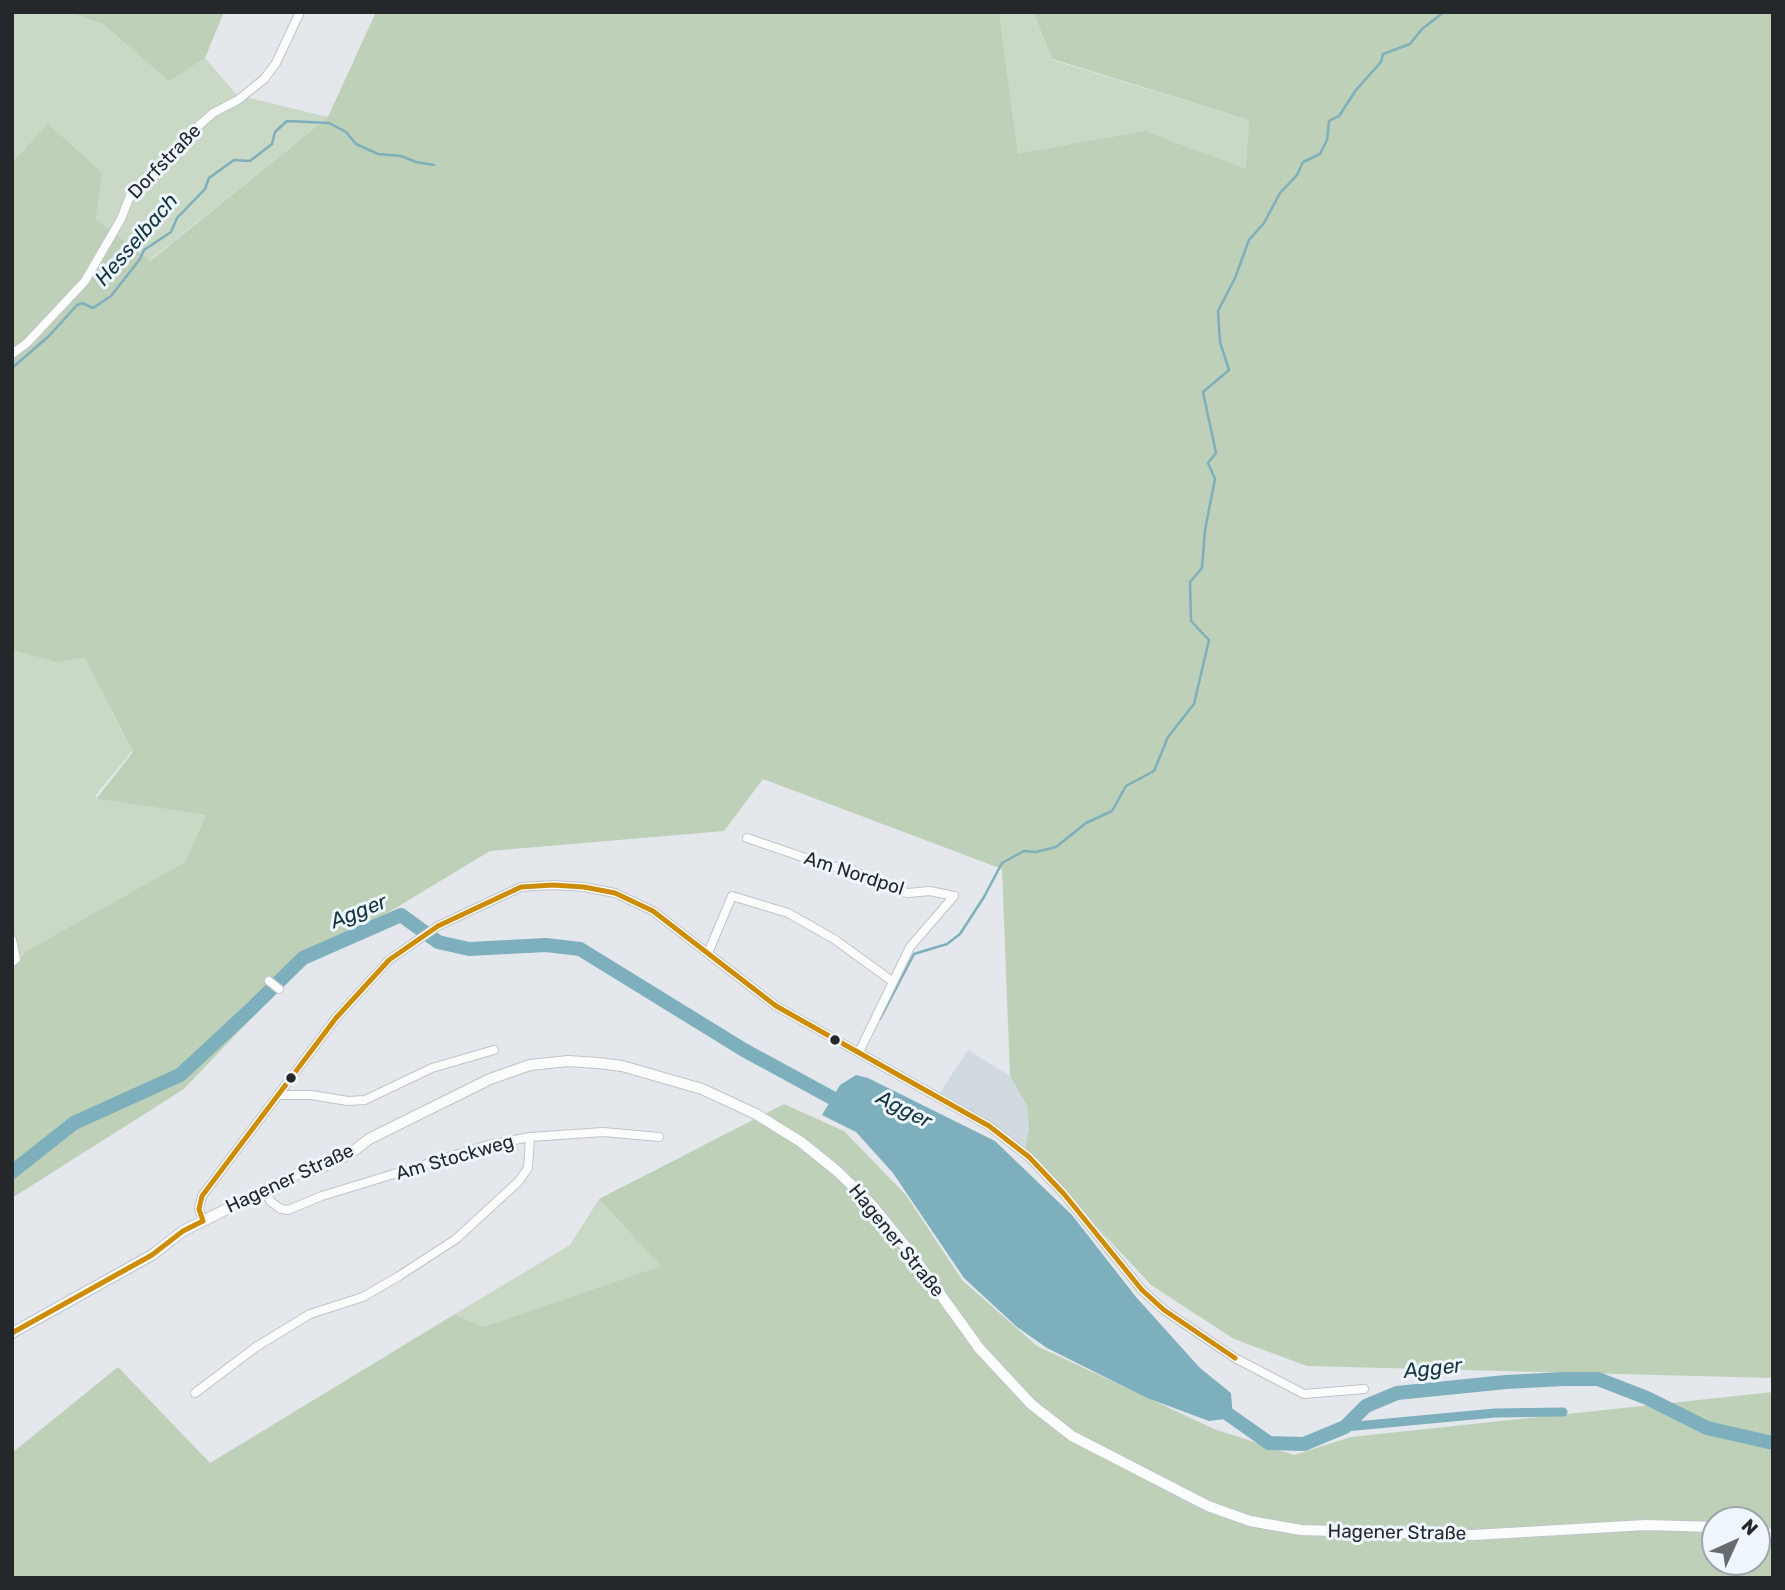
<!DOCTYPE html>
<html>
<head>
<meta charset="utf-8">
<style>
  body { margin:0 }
  #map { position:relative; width:1785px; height:1590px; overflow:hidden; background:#e4e8ec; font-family:Rubik,sans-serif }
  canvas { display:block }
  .frame { position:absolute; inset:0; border:14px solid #25282a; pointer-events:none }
  .north { position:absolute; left:1701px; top:1506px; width:70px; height:70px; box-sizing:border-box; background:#eff6fd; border:2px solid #9ea4a9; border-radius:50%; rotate:45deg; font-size:19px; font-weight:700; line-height:28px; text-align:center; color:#25282a }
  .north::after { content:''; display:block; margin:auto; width:24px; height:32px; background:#686b6e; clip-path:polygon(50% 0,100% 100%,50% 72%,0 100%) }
</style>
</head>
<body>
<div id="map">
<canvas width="1785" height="1590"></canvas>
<div class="frame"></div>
<div class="north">N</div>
</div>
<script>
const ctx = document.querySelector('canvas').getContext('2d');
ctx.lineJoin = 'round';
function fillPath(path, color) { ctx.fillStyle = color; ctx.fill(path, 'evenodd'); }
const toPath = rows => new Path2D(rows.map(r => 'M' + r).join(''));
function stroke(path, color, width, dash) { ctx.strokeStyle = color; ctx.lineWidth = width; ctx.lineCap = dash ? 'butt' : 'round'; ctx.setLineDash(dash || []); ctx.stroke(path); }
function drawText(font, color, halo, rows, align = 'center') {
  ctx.font = font + ' Rubik,sans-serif'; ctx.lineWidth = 6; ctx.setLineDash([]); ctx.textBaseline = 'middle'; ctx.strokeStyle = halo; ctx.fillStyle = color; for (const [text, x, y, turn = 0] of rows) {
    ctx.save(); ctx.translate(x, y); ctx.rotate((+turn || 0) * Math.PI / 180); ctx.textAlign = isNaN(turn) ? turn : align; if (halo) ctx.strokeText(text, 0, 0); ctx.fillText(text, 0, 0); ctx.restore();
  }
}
const built = toPath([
  [968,1050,1010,1076,1027,1106,1029,1129,1025,1149,939,1094]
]);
const green = toPath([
  [12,12,68,12,103,24,169,80,205,58,237,95,328,117,149,261,96,219,102,173,12,163],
  [999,12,1033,12,1052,60,1249,120,1247,170,1145,131,1018,153],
  [12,650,57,661,85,657,132,751,96,795,96,799,206,815,185,862,12,960],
  [599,1199,662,1266,483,1327,455,1314,570,1245]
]);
const forest = toPath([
  [68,12,224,12,205,58,169,81,103,24],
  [376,12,999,12,1018,153,1145,131,1246,169,1249,120,1052,59,1033,12,1773,12,1773,1378,1307,1366,1234,1339,1151,1285,1025,1149,1029,1129,1027,1106,1010,1076,1002,869,763,779,724,831,490,851,303,964,184,1089,12,1198,12,964,27,951,185,862,206,815,96,799,133,752,85,658,57,662,12,650,12,163,48,124,102,173,96,219,150,261,328,117],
  [784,1104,844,1131,906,1195,962,1280,1037,1346,1214,1429,1294,1455,1351,1437,1773,1392,1773,1578,12,1578,12,1453,118,1367,210,1463,455,1314,483,1327,661,1266,599,1199],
  [1715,1520,1757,1520,1757,1562,1715,1562]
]);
const water = toPath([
  [856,1075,868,1078,995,1141,1072,1215,1136,1297,1200,1368,1231,1393,1233,1418,1209,1421,1147,1398,1047,1348,1017,1327,964,1278,893,1173,856,1132,822,1115,840,1085]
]);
const stream = toPath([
  [12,368,49,336,77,305,82,303,93,308,111,296,140,259,144,250,171,232,177,218,205,189,209,178,234,160,250,161,272,144,275,132,287,121,329,123,346,132,356,144,378,154,401,156,416,162,434,165],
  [880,1019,914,954,947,944,960,934,984,897,1002,863,1024,851,1036,852,1056,847,1086,823,1112,811,1126,786,1154,771,1168,737,1194,704,1209,640,1191,621,1190,582,1202,568,1205,530,1215,479,1208,463,1216,453,1203,392,1229,370,1220,342,1218,311,1235,278,1249,240,1264,223,1280,193,1297,175,1303,162,1320,154,1327,140,1329,121,1339,116,1356,90,1381,62,1383,54,1410,44,1422,29,1444,12]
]);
const canal = toPath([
  [1345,1427,1495,1413,1563,1412]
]);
const river = toPath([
  [12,1172,74,1123,180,1075,248,1012,303,958,401,915,438,942,469,949,546,945,580,949,744,1050,847,1106],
  [1218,1407,1269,1443,1304,1444,1345,1427,1366,1406,1397,1393,1506,1382,1564,1379,1598,1379,1647,1398,1707,1428,1773,1443]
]);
const street = toPath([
  [12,354,27,343,85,281,121,219,132,191,148,184,195,129,213,113,238,100,264,79,276,63,300,12],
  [747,838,826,865,852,870,895,890,908,893,930,891,954,896,910,947,859,1052],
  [12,940,16,959,12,962],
  [708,953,732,896,788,913,834,939,892,981],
  [269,981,279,989],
  [278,1095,311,1095,348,1101,365,1100,432,1068,494,1050],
  [264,1190,271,1202,281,1209,288,1210,322,1196,488,1145,530,1137,603,1132,659,1137],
  [203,1221,199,1209,202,1196,336,1018,389,960,438,926,521,887,553,885,584,887,615,893,653,911,776,1006,989,1126,1029,1157,1064,1194,1142,1290,1164,1310,1235,1358,1304,1394,1364,1389],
  [195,1393,256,1347,310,1314,363,1297,399,1276,456,1239,519,1181,528,1168,530,1137]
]);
const secondary = toPath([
  [12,1333,152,1255,183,1231,299,1173,318,1169,351,1153,369,1139,490,1079,530,1065,568,1061,598,1063,622,1066,702,1089,756,1114,801,1142,837,1171,871,1204,910,1252,979,1348,1031,1404,1072,1436,1208,1506,1250,1521,1301,1530,1473,1535,1646,1525,1715,1527],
  [1757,1532,1773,1534]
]);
const bus1 = toPath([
  [203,1221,199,1209,202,1196,336,1018,389,960,438,926,521,887,553,885,584,887,615,893,653,911,776,1006,989,1126,1029,1157,1064,1194,1142,1290,1164,1310,1235,1358],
  [12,1333,152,1255,183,1231,203,1221]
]);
const markers = [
  [835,1040,6,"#25282a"],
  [291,1078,6,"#25282a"]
];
const streetNames = [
  ["Dorfstraße",165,162,-46],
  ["Am Nordpol",854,874,18],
  ["Am Stockweg",455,1158,-16],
  ["Hagener Straße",290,1179,-25],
  ["Hagener Straße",896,1241,51],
  ["Hagener Straße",1397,1533,1]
];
const waterNames = [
  ["Hesselbach",137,240,-49],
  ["Agger",359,912,-22],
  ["Agger",904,1110,27],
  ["Agger",1433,1369,-6]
];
fillPath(built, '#d1dae1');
fillPath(green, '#c9d9c5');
fillPath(forest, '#bed0b8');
fillPath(water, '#7eafbc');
stroke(stream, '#7eafbc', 2.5);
stroke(canal, '#7eafbc', 9);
stroke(river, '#7eafbc', 14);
stroke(street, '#c1c4c7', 10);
stroke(secondary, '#c1c4c7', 12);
stroke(street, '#fbfcfc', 8);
stroke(secondary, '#fbfcfc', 10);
stroke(bus1, '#cd8d08', 5);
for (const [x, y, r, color] of markers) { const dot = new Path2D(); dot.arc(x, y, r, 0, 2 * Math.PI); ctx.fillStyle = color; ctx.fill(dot); stroke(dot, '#eff6fd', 2.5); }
drawText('19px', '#25282a', '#eff6fd', streetNames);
drawText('italic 21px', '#14363e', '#eff6fd', waterNames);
</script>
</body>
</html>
